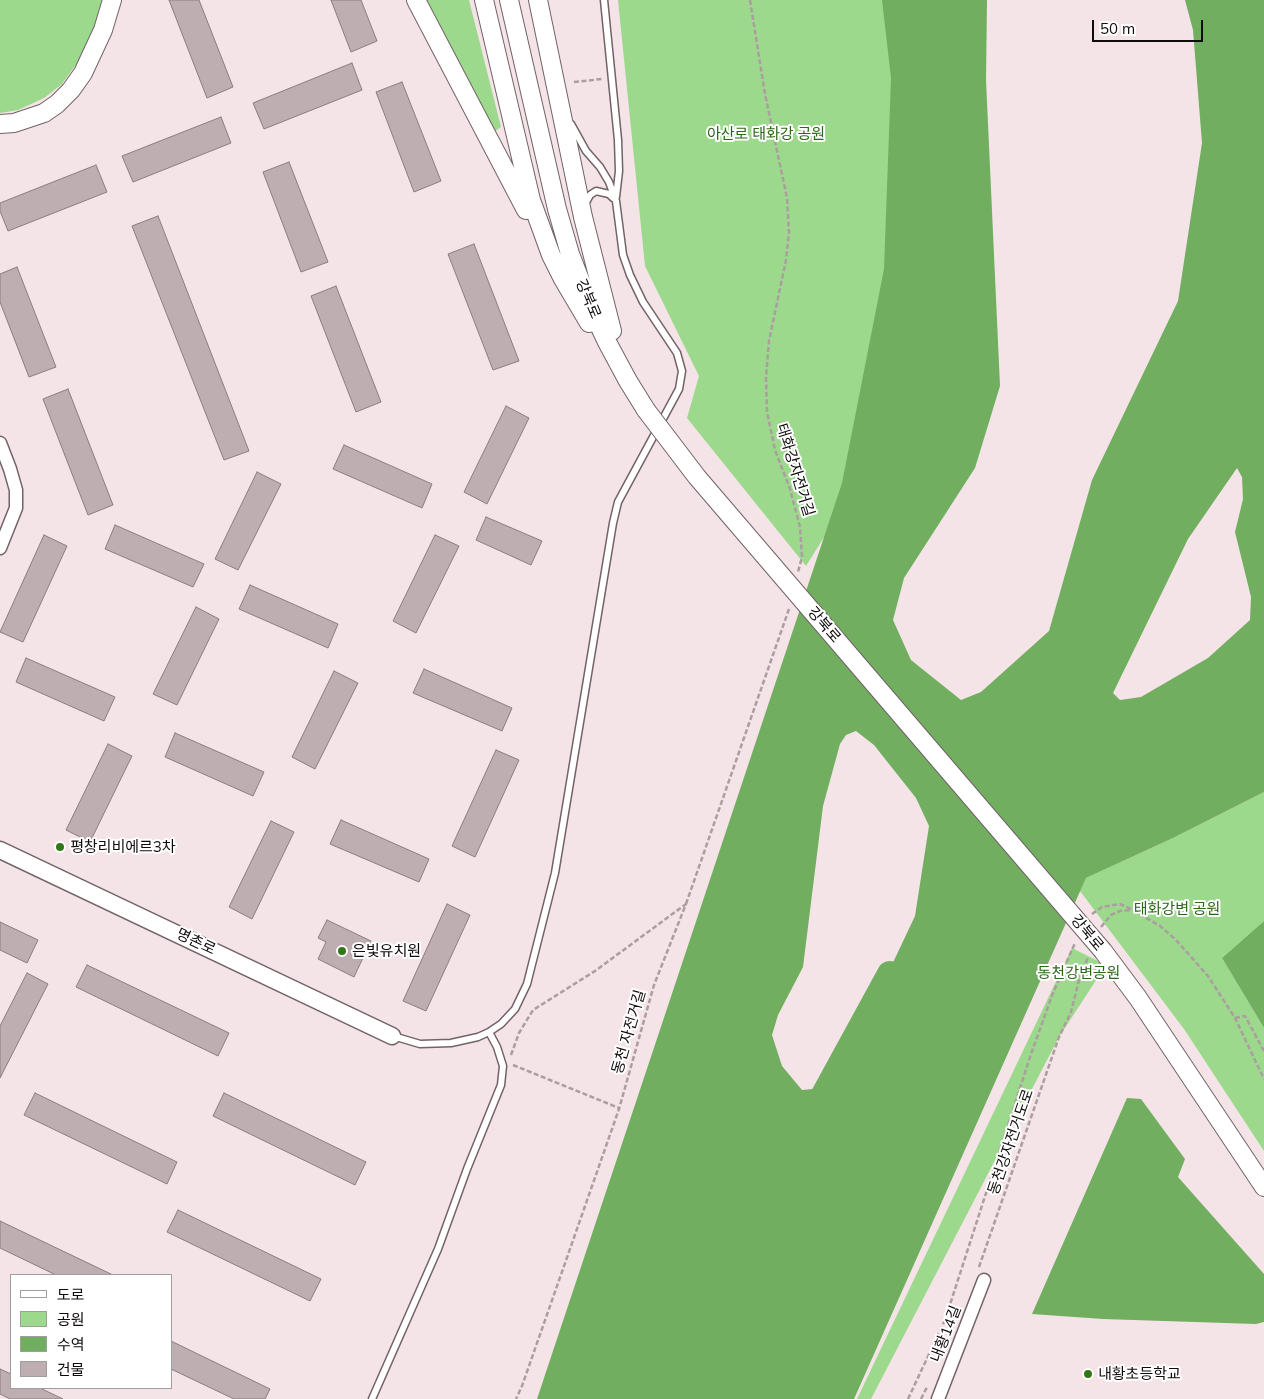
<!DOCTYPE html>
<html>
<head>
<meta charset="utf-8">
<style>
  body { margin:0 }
  #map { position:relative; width:1264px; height:1399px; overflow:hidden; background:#f4e3e7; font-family:Mulish,"Noto Sans KR",sans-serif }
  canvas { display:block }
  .legend { position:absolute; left:10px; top:1274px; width:162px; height:115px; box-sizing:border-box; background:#fff; border:1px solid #9f9d9d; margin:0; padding:6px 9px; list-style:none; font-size:15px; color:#0f0a0b }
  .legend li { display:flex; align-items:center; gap:10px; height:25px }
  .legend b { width:25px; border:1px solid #9f9d9d }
  .scale { position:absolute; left:1092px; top:20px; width:111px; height:22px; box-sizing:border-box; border:2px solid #0f0a0b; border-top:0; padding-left:6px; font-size:15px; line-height:18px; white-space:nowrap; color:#0f0a0b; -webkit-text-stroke:4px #fff; paint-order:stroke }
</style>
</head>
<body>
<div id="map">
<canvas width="1264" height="1399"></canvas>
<ul class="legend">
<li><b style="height:6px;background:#fff"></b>도로</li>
<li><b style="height:14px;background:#9cd98c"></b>공원</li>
<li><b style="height:14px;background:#71ae60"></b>수역</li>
<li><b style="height:14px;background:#beadb1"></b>건물</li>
</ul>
<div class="scale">50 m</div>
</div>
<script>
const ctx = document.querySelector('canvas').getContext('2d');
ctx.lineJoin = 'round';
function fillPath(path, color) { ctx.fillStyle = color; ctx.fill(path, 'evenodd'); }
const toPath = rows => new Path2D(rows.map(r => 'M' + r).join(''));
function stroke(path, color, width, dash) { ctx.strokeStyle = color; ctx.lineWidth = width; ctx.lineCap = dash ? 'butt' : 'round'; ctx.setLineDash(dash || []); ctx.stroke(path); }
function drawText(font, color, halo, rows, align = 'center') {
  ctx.font = font + ' Mulish,"Noto Sans KR",sans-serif'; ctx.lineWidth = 4; ctx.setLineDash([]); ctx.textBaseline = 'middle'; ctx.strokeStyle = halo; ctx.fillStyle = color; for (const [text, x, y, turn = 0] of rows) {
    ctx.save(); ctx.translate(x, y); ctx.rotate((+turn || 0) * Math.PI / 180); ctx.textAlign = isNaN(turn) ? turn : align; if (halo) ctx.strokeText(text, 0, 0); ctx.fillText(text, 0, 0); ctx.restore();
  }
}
const green = toPath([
  [0,0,103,0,91,37,77,63,62,84,44,98,18,110,0,113],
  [426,0,469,0,501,127,494,132],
  [618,0,903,0,897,246,853,491,806,566,687,418,699,376,645,266],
  [1264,792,1264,921,1222,958,1264,1028,1264,1151,1184,1029,1080,891,1086,878,1173,838],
  [1072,948,1106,965,1059,1037,871,1399,857,1399]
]);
const water = toPath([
  [882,0,987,0,986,80,1000,386,975,468,904,578,893,620,911,660,961,700,981,692,1049,631,1092,480,1178,301,1202,143,1193,30,1185,0,1264,0,1264,792,1173,838,1086,878,854,1399,537,1399,842,483,884,269,891,78],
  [1237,468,1242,477,1243,499,1235,532,1251,597,1250,620,1208,658,1141,697,1120,700,1113,693,1188,539],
  [856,731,874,745,916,798,929,826,915,916,889,971,873,998,873,1028,851,1070,823,1088,802,1090,782,1066,772,1035,778,1015,803,967,823,806,840,744,846,735],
  [1264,921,1264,1028,1222,958],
  [1127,1098,1141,1099,1185,1159,1178,1177,1264,1274,1264,1322,1256,1324,1103,1319,1032,1314]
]);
const river = toPath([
  [814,1113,890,974]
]);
const building = toPath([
  [169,0,199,0,233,87,207,98,169,0],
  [331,0,361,0,377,41,351,52,331,0],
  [352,63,362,90,264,129,253,103,352,63],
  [402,82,441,181,414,192,376,92,402,82],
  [221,117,231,143,133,182,122,156,221,117],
  [289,162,328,262,301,272,263,172,289,162],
  [96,165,107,192,8,231,0,211,0,203,96,165],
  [158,216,249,451,224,460,132,226,158,216],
  [474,244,519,361,493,370,448,254,474,244],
  [17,267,56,367,29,377,0,302,0,274,17,267],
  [336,286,381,402,356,412,311,296,336,286],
  [68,389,113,505,88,515,43,399,68,389],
  [506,406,529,418,487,504,464,492,506,406],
  [344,445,432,484,422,508,333,469,344,445],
  [257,472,281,484,238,570,215,559,257,472],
  [486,517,542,541,531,565,476,540,486,517],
  [115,525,204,564,193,587,105,549,115,525],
  [44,535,67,546,23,642,0,632,44,535],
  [435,535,459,546,416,633,393,621,435,535],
  [250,585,338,624,328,648,239,609,250,585],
  [196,607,219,619,177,705,153,694,196,607],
  [26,658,115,697,104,721,16,682,26,658],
  [424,669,512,708,502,731,413,693,424,669],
  [334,671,358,683,315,769,292,757,334,671],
  [175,733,264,772,253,796,165,757,175,733],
  [108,744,132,756,90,842,66,830,108,744],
  [496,750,519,760,475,857,452,846,496,750],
  [341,820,429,859,419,882,330,844,341,820],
  [271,821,294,832,252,919,229,907,271,821],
  [447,904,470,915,426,1011,403,1001,447,904],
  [327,920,371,941,354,977,318,959,326,942,318,938,327,920],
  [0,922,38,940,27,963,0,950,0,922],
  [87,965,229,1033,218,1056,76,987,87,965],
  [27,973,48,984,0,1078,0,1026,27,973],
  [35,1093,177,1162,167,1184,24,1115,35,1093],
  [224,1093,366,1162,355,1185,213,1116,224,1093],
  [178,1210,321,1279,310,1301,167,1232,178,1210],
  [0,1221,113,1275,56,1275,0,1248,0,1221],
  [171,1341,270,1389,265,1399,234,1399,171,1369,171,1341],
  [0,1369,11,1374,11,1388,40,1388,63,1399,10,1399,0,1394,0,1369]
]);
const path = toPath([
  [750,0,765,94,787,198,789,233,786,260,769,341,766,377,767,412,775,450,790,489,800,527,802,557,798,572],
  [574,82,602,79],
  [686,904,789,609],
  [1092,914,1102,907,1120,904,1133,910,1160,926,1176,940,1208,976,1235,1018,1264,1079],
  [1101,927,1111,915,1120,911,1132,910],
  [1235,1018,1245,1016,1264,1051],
  [511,1055,519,1033,533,1010,595,971,686,904,654,985,619,1109,522,1386,516,1399],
  [513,1065,619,1108],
  [979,1267,1059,1037,1071,1012,1079,980,1088,957],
  [908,1399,945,1320,1031,1054,1053,993,1075,943],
  [921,1399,927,1387]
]);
const service = toPath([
  [604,0,618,140,619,171,616,197],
  [585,204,590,195,596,191,609,194,613,198],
  [393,1036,420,1044,451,1043,478,1037,489,1032,501,1024,515,1009,527,984,555,873,613,523,618,502,679,389,682,371,677,353,643,302,630,275,623,255,616,201,609,182,600,167,586,151,571,124],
  [372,1399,438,1249,467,1169,501,1085,503,1066,497,1047,489,1032]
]);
const minor = toPath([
  [0,443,10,469,16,490,16,508,0,548],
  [938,1399,984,1280]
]);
const tertiary = toPath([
  [0,850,392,1036]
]);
const secondary = toPath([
  [416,0,526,210],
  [484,0,531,200,551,255,563,279,589,323],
  [509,0,557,209,570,254,591,308,607,342,628,381,646,410],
  [538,0,583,217,612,331],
  [0,124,14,123,44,113,57,104,71,90,83,73,103,30,112,0],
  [1103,951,1138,998,1264,1187]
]);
const secondaryBridge = toPath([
  [646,410,697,477,1103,951]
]);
const markers = [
  [60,847,5,"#327719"],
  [342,951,5,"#327719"],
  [1088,1374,5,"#327719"]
];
const parkNames = [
  ["아산로 태화강 공원",766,134],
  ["태화강변 공원",1177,909],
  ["동천강변공원",1079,973]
];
const streetNames = [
  ["강북로",588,299,67],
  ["태화강자전거길",795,470,73],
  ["강북로",824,625,49],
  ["강북로",1087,933,50],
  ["명촌로",196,942,25],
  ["동천 자전거길",629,1032,-74],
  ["동천강자전거도로",1011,1142,-71],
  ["내황14길",946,1334,-69]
];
const poiNames = [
  ["평창리비에르3차",70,847],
  ["은빛유치원",352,951],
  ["내황초등학교",1098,1374]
];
fillPath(green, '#9cd98c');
fillPath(water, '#71ae60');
stroke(river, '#71ae60', 26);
fillPath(building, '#beadb1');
stroke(building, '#8c7c80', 1);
stroke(service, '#726367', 9);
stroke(minor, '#726367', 15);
stroke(tertiary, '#726367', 19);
stroke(secondary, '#726367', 20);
stroke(path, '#ab9da0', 2.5, [5, 2.5]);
stroke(service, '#fff', 6);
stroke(minor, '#fff', 12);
stroke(tertiary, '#fff', 16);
stroke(secondary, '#fff', 18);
stroke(secondaryBridge, '#726367', 20, []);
stroke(secondaryBridge, '#fff', 18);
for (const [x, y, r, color] of markers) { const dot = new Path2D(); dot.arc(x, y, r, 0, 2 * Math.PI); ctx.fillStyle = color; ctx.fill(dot); stroke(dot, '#fff', 2); }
drawText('15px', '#2d671a', '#fff', parkNames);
drawText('15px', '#0f0a0b', '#fff', streetNames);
drawText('15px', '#0f0a0b', '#fff', poiNames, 'left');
</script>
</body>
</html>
